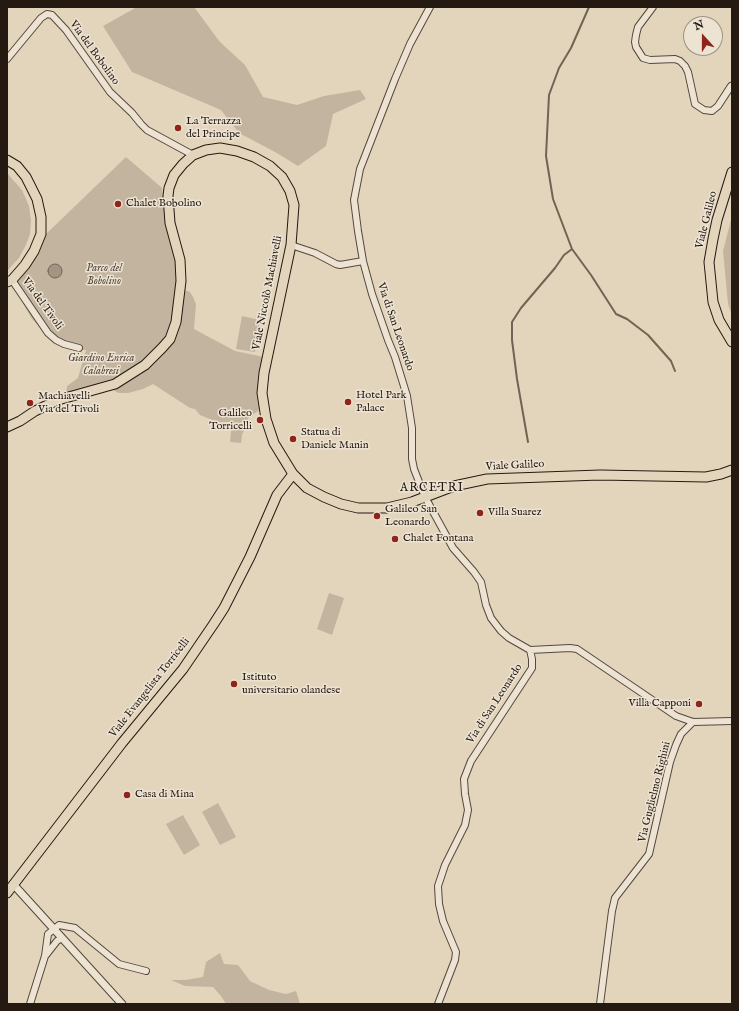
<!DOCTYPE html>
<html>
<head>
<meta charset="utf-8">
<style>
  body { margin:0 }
  #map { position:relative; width:739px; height:1011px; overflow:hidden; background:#e3d4bc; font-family:"IM FELL English",serif }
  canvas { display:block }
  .frame { position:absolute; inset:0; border:8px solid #251a11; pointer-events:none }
  .north { position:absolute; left:683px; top:16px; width:40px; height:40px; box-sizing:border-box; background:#ede3d3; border:1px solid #9d9385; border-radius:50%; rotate:339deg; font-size:11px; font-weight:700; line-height:16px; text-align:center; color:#251a11 }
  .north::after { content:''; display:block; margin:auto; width:14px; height:18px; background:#8f2418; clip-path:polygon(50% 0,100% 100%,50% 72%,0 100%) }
</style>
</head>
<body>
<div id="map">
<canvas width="739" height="1011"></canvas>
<div class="frame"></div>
<div class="north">N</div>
</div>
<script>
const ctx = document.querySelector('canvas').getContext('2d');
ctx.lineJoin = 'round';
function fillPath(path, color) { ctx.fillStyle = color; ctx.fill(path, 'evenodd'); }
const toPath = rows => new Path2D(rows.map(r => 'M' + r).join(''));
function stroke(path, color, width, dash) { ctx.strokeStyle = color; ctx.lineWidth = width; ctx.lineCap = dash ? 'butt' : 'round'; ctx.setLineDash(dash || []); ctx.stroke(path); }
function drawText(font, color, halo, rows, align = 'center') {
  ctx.font = font + ' "IM FELL English",serif'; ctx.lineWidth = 3; ctx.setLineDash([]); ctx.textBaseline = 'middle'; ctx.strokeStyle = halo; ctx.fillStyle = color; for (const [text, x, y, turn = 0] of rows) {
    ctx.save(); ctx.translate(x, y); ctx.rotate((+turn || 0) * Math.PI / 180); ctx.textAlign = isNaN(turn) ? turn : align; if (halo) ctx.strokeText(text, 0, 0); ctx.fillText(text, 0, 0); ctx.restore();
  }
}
const green = toPath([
  [137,7,194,7,220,42,245,65,263,97,297,105,324,96,360,90,366,99,333,114,326,146,298,166,275,152,239,133,221,110,132,72,103,26],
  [126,157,162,188,165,212,178,270,175,304,169,334,146,360,116,379,90,387,66,393,67,386,78,378,86,350,78,350,45,333,32,319,12,284,28,269,39,253,45,235],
  [7,173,22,190,29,206,31,221,30,234,26,245,19,258,7,271],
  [732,216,732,315,728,304,723,251],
  [182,289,190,292,193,297,196,304,194,329,235,351,264,357,261,409,249,417,242,435,241,443,230,442,232,422,217,422,200,415,195,409,190,408,153,384,143,389,128,393,119,393,108,388,124,383,176,335,181,319],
  [242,316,260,320,255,352,236,349],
  [329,593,344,598,332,635,317,629],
  [218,803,236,837,220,845,202,812],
  [183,815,200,845,184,855,166,824],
  [220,953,224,964,238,965,250,981,269,990,286,994,296,991,300,1004,226,1004,221,996,213,987,185,986,171,980,185,980,203,977,206,962]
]);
const water = toPath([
  '48 271a7 7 0 1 1 14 0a7 7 0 1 1-14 0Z'
]);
const stream = toPath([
  [589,7,571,48,559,68,549,95,546,156,553,199,572,249,591,275,616,314,627,319,648,335,671,361,675,371],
  [528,442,517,379,512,340,512,322,521,308,555,268,564,255,572,249]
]);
const minor = toPath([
  [430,7,410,44,395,79,360,169,354,200,358,231,363,261,372,294,388,340,395,357,407,396,412,428,412,459,414,469,425,497,453,548,474,572,481,582,486,605,491,618,501,631,509,638,530,650,532,659,532,668,471,761,464,779,465,794,468,810,465,825,445,865,438,886,439,904,443,921,456,952,455,960,438,1004],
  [653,7,638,27,636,35,635,42,636,47,643,58,650,60,675,59,680,61,685,66,688,72,695,104,704,110,712,111,718,106,731,86],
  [7,59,41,18,47,14,52,15,66,30,110,92,132,113,141,124,147,130,158,136,193,155],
  [291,245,315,253,336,264,340,265,363,261],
  [12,280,48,333,56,340,64,344,79,348],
  [530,650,570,648,577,649,676,716,693,722,732,721],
  [46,955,57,941,62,938],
  [30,1004,45,956,48,934,59,925,75,928,119,964,146,971],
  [600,1004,612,911,615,898,649,854,670,762,676,745,681,734,693,722]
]);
const tertiary = toPath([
  [13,884,122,1004]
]);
const primary = toPath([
  [7,160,17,166,26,177,37,199,41,217,41,234,34,251,25,265,12,280,7,282],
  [732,172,717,220,713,239,709,262,713,302,719,320,732,342],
  [7,427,20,421,35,411,58,400,115,384,145,365,162,348,170,339,176,322,181,281,180,260,170,223,168,196,169,188,174,175,183,164,193,155,206,150,220,148,237,151,254,157,270,166,282,177,290,191,294,205,291,245,264,373,262,393,266,419,274,443,293,474,307,488,324,497,341,504,358,508,387,508,412,502,454,486,487,479,600,475,706,477,721,474,732,470],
  [7,893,122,743,183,669,213,625,224,608,250,557,277,495,293,474]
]);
const markers = [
  [178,128,4,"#8f2418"],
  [118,204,4,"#8f2418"],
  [348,402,4,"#8f2418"],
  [30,403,4,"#8f2418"],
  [260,420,4,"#8f2418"],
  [293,439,4,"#8f2418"],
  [480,513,4,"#8f2418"],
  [377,516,4,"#8f2418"],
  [395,539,4,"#8f2418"],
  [234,684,4,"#8f2418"],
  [699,704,4,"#8f2418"],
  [127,795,4,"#8f2418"]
];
const streetNames = [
  ["Via del Bobolino",94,53,54],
  ["Viale Galileo",707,220,-76],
  ["Viale Niccolò Machiavelli",268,293,-79],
  ["Via del Tivoli",42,304,54],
  ["Via di San Leonardo",395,327,71],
  ["Viale Galileo",515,466,-3],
  ["Viale Evangelista Torricelli",150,688,-52],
  ["Via di San Leonardo",495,704,-57],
  ["Via Guglielmo Righini",655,792,-76]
];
const poiNames = [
  ["La Terrazza",186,122],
  ["del Principe",186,135],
  ["Chalet Bobolino",126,204],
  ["Hotel Park",356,396],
  ["Palace",356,409],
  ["Machiavelli",38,397],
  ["Via del Tivoli",38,410],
  ["Galileo",252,414,"right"],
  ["Torricelli",252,427,"right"],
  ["Statua di",301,433],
  ["Daniele Manin",301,446],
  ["Galileo San",385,510],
  ["Leonardo",385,523],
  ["Villa Suarez",488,513],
  ["Chalet Fontana",403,539],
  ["Istituto",242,678],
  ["universitario olandese",242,691],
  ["Villa Capponi",691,704,"right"],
  ["Casa di Mina",135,795]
];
const parkNames = [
  ["Parco del",104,269],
  ["Bobolino",104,282],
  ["Giardino Enrica",101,359],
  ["Calabresi",101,372]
];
const neighbourhoodNames = [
  ["ARCETRI",432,489]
];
fillPath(green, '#c3b49f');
fillPath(water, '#a29582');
stroke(water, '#706455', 1);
stroke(stream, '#706455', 2);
stroke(minor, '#54483c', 8);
stroke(tertiary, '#54483c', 9);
stroke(primary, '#251a11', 11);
stroke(minor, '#ede3d3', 6);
stroke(tertiary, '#ede3d3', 7);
stroke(primary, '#e3d4bc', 9);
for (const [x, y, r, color] of markers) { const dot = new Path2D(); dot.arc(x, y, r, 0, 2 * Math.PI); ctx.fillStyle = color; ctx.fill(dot); stroke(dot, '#ede3d3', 1.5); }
drawText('11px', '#251a11', '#ede3d3', streetNames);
drawText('11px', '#251a11', '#ede3d3', poiNames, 'left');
drawText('italic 11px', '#54483c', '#ede3d3', parkNames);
ctx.letterSpacing = '1px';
drawText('12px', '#251a11', '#ede3d3', neighbourhoodNames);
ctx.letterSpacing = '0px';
</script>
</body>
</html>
